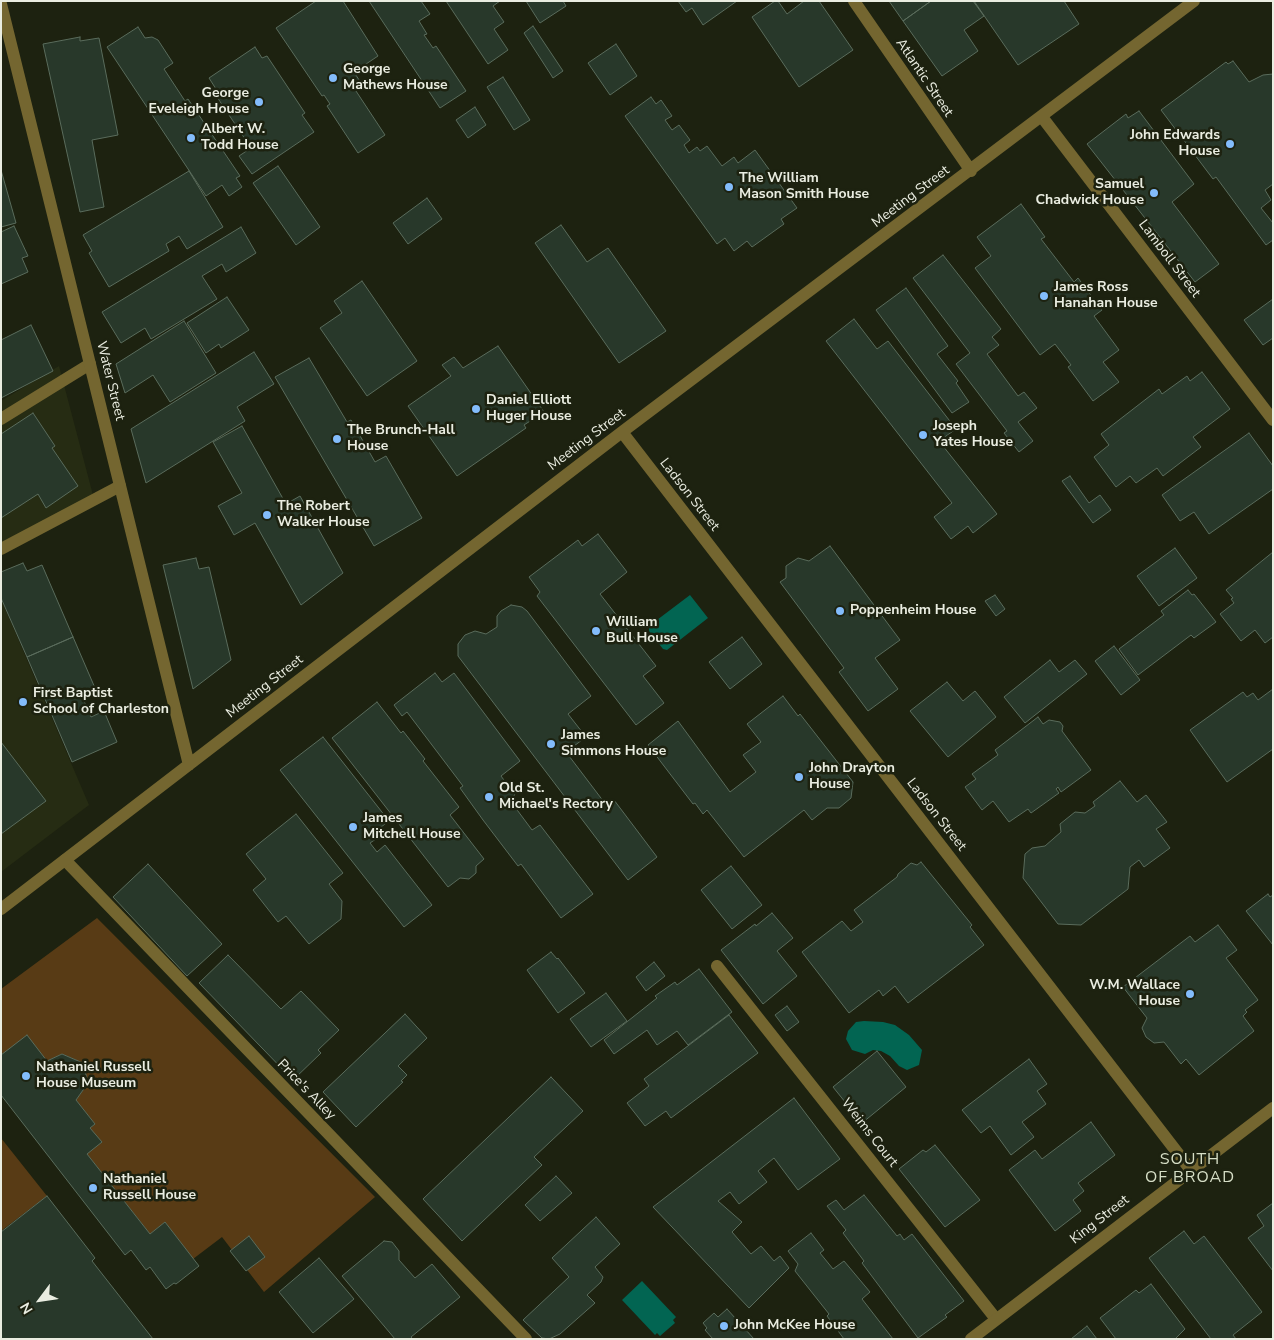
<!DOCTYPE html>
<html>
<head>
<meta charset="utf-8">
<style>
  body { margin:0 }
  #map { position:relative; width:1274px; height:1340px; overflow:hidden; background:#1d2210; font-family:"Nunito Sans",sans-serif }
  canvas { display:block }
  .frame { position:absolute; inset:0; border:2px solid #eaede1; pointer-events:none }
  .north { position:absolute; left:15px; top:1275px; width:50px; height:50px; -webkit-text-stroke:4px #1d2210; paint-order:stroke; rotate:239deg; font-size:14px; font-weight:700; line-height:20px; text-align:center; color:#eaede1 }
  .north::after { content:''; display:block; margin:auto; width:18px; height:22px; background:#eaede1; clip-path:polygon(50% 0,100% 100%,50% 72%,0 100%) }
</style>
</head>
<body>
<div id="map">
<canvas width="1274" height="1340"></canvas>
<div class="frame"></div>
<div class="north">N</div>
</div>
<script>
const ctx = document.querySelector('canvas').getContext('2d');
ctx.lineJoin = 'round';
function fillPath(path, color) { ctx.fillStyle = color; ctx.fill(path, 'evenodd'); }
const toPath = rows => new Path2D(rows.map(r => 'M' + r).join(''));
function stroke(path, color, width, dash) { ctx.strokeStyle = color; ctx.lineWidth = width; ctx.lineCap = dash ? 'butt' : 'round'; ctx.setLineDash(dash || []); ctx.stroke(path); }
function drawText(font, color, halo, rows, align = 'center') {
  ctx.font = font + ' "Nunito Sans",sans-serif'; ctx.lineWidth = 5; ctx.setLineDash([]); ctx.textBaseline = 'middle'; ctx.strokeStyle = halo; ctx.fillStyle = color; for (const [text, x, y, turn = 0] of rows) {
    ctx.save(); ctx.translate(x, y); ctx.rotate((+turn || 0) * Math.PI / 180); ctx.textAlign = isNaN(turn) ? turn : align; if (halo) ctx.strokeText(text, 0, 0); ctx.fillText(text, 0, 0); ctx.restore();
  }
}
const built = toPath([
  [59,366,94,499,1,555,1,401],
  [1,599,89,805,1,872]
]);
const green = toPath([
  [97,918,375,1197,264,1292,222,1237,193,1259,165,1222,150,1234,87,1154,90,1128,95,1124,76,1100,88,1083,83,1063,62,1054,47,1061,3,1054,1,1051,1,989],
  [1,1138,47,1196,1,1231]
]);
const water = toPath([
  [690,595,708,618,667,650,663,649,649,631,649,626],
  [864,1021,883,1022,895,1025,909,1035,922,1050,919,1065,907,1070,899,1066,890,1056,881,1051,873,1050,865,1054,852,1050,846,1039,848,1031,856,1022],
  [642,1281,676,1317,673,1320,675,1323,660,1336,657,1333,655,1335,622,1300]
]);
const building = toPath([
  [316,1,343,1,378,56,354,72,361,83,354,88,385,135,358,153,327,106,330,104,324,95,322,96,276,28,316,1],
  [369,1,421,1,430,14,419,21,427,34,424,35,433,48,436,46,466,91,440,108,369,1],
  [446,1,500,1,493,6,504,22,494,29,508,50,488,64,446,1],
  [526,1,563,1,566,6,540,23,526,1],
  [678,1,737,1,703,25,692,8,686,12,678,1],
  [775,1,778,1,787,14,804,1,819,1,853,50,799,87,752,17,775,1],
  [889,1,931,1,903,21,889,1],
  [931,1,973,1,984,16,964,30,978,51,942,76,903,21,931,1],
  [974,1,1064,1,1079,24,1018,65,974,1],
  [533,26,563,71,553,78,524,33,533,26],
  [138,27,145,38,152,37,158,40,173,63,164,69,185,101,188,99,240,176,236,178,242,187,229,196,222,185,206,196,107,47,138,27],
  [80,37,80,41,99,38,118,135,92,140,104,207,80,212,43,44,80,37],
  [616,44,637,76,610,95,588,63,616,44],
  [255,47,262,58,267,56,305,113,302,115,314,132,252,174,239,156,251,148,213,91,216,89,209,78,255,47],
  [1233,61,1249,82,1263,75,1273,74,1273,184,1265,190,1271,200,1261,208,1273,223,1273,240,1266,245,1216,177,1213,179,1161,110,1226,62,1228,64,1233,61],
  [503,77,530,120,514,130,487,87,503,77],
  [651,97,656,104,661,100,672,116,665,120,672,130,679,125,690,140,684,145,689,153,697,147,700,151,707,146,722,166,734,157,738,163,755,150,797,208,781,219,784,224,752,247,747,241,734,251,725,238,717,244,625,116,651,97],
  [475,107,486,125,468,138,456,120,475,107],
  [1139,111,1194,184,1172,202,1219,264,1195,282,1087,144,1126,114,1128,118,1139,111],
  [278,166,320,227,296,245,253,183,278,166],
  [1,170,16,223,1,227,1,170],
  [189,171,223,227,187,249,179,236,166,244,169,251,109,287,89,253,92,251,83,235,189,171],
  [427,198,442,219,408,244,393,223,427,198],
  [1021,204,1045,237,1041,239,1074,282,1078,278,1102,310,1094,316,1119,350,1103,362,1119,382,1093,401,1068,367,1071,365,1055,344,1040,355,975,268,991,256,977,237,1021,204],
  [561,225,587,262,608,248,666,331,619,363,535,243,561,225],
  [14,226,28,256,22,258,28,272,1,284,1,232,14,226],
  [241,227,256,253,226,272,222,264,202,276,217,299,151,339,145,328,121,343,102,312,241,227],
  [943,255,1001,329,992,337,999,345,987,354,1018,396,1024,392,1037,408,1018,422,1033,441,1019,452,1004,433,1007,431,956,364,970,353,913,278,943,255],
  [362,281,417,361,367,396,320,328,342,313,334,301,362,281],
  [906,288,948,346,937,354,958,381,956,383,969,402,952,413,876,310,906,288],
  [227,297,249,330,221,348,219,344,206,353,187,323,227,297],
  [1273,299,1273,338,1263,345,1244,320,1273,299],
  [854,319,877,349,888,341,956,429,939,441,997,514,973,533,968,526,951,539,934,517,952,503,826,341,854,319],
  [184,321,216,373,170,402,153,375,125,393,116,364,184,321],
  [31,325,53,371,1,398,1,340,31,325],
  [498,346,544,412,524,425,526,428,457,476,408,406,451,376,442,365,454,357,463,368,498,346],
  [254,352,274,384,237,407,245,421,146,483,131,429,254,352],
  [309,358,347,422,351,420,375,462,386,456,422,518,374,546,275,377,309,358],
  [1202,372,1230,409,1193,437,1201,447,1163,476,1157,468,1136,483,1130,476,1116,487,1094,457,1109,445,1101,434,1159,389,1162,394,1187,376,1190,381,1202,372],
  [33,413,55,446,52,448,78,486,46,508,38,494,1,518,1,434,33,413],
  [242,426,286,504,300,496,343,573,301,605,255,523,234,535,218,506,242,493,213,442,242,426],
  [1249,433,1273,466,1273,489,1209,534,1194,512,1180,521,1162,495,1249,433],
  [1070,476,1089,503,1100,495,1111,510,1093,523,1062,481,1070,476],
  [598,534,627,572,600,594,656,666,643,676,664,703,636,725,537,596,540,592,529,577,578,540,582,546,598,534],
  [830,546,900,640,875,658,898,689,868,711,839,672,844,668,780,582,786,578,786,566,798,558,809,561,830,546],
  [1175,548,1197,578,1159,606,1137,576,1175,548],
  [1273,552,1273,637,1265,643,1255,630,1241,641,1220,614,1234,603,1231,599,1233,598,1226,590,1273,552],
  [196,558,199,569,209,567,231,660,193,689,163,565,196,558],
  [23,563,27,571,42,565,73,637,27,657,1,598,1,572,23,563],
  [1188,590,1192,595,1194,594,1216,622,1194,638,1191,635,1138,675,1119,649,1164,615,1161,611,1188,590],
  [995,595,1005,609,996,616,985,601,995,595],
  [511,605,522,607,527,611,591,696,568,714,586,737,566,752,607,806,614,800,657,857,628,880,458,656,458,644,465,635,475,631,486,634,497,627,497,616,501,611,511,605],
  [73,637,95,688,81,694,91,717,104,711,117,742,72,762,27,657,73,637],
  [742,637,762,664,730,689,709,662,742,637],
  [1114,646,1140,680,1121,695,1095,661,1114,646],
  [1050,660,1059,672,1075,660,1087,674,1025,723,1004,697,1050,660],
  [435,673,442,682,454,673,520,761,501,776,515,795,509,799,532,830,540,825,593,894,561,918,521,864,518,866,483,820,460,788,463,786,407,712,402,716,394,705,435,673],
  [947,682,963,701,975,691,996,717,948,757,910,711,947,682],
  [1273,689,1273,749,1227,782,1190,730,1243,692,1247,697,1253,693,1258,700,1273,689],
  [783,696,798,716,800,714,853,782,851,798,839,808,827,808,812,820,804,810,744,857,707,810,703,814,695,803,693,804,648,745,678,721,730,792,756,772,743,755,761,742,747,724,783,696],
  [377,702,401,733,403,731,425,759,423,761,459,807,450,815,484,859,476,866,476,873,469,879,460,878,448,887,332,738,377,702],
  [1038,717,1043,724,1049,720,1060,722,1063,726,1062,731,1091,770,1061,792,1058,787,1056,789,1059,793,1031,813,1028,809,1009,822,993,801,982,810,965,787,976,779,972,774,998,755,995,750,1038,717],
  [323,737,389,821,372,834,376,839,370,843,377,852,385,845,432,905,404,927,280,770,323,737],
  [1,742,46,801,1,834,1,742],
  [1120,781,1137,802,1146,795,1167,822,1156,829,1170,848,1144,867,1139,860,1130,867,1128,889,1081,925,1058,924,1023,878,1025,854,1032,848,1045,846,1061,832,1060,824,1075,812,1085,813,1095,806,1093,802,1120,781],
  [296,814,343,873,329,884,342,901,341,919,309,944,286,916,278,922,253,890,266,879,246,854,296,814],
  [921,862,972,925,970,927,984,945,908,1003,895,986,883,996,879,990,849,1013,802,952,842,921,851,931,863,922,854,910,897,877,898,874,911,863,917,865,921,862],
  [148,864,222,944,187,976,113,897,148,864],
  [731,866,762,905,732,929,701,890,731,866],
  [1268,894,1270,897,1273,895,1273,945,1246,911,1268,894],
  [772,913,793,938,777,951,797,976,763,1004,721,950,755,924,756,926,772,913],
  [1218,925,1237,950,1226,958,1258,1000,1245,1010,1247,1012,1243,1016,1254,1031,1199,1075,1186,1059,1181,1064,1164,1042,1154,1043,1146,1037,1142,1028,1147,1018,1123,987,1190,936,1195,942,1218,925],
  [551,952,557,959,558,958,585,993,558,1013,527,970,551,952],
  [228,955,281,1009,301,991,339,1030,318,1050,321,1053,293,1080,199,983,228,955],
  [654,962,665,976,646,991,636,977,654,962],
  [699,969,732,1012,688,1045,677,1031,657,1045,647,1030,614,1054,604,1040,657,998,655,996,675,982,677,985,699,969],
  [606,993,627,1021,591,1047,570,1019,606,993],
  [787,1006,799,1022,787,1031,775,1015,787,1006],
  [405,1014,427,1038,398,1066,407,1075,401,1081,403,1082,356,1127,323,1092,405,1014],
  [729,1015,758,1053,671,1118,666,1111,645,1126,627,1103,649,1086,644,1079,729,1015],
  [27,1035,47,1061,62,1054,83,1063,88,1083,76,1100,95,1124,90,1128,102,1142,87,1154,150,1234,165,1222,199,1266,176,1284,174,1283,166,1289,150,1267,146,1270,131,1250,125,1255,1,1095,1,1055,27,1035],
  [877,1051,906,1087,862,1123,833,1087,877,1051],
  [1029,1059,1047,1084,1037,1091,1046,1104,1022,1122,1034,1137,1011,1155,990,1126,981,1133,962,1110,1029,1059],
  [551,1077,583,1111,534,1157,542,1165,462,1241,423,1199,551,1077],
  [794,1098,840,1159,798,1190,774,1158,758,1171,767,1182,739,1204,730,1192,718,1201,742,1222,732,1232,751,1254,761,1246,774,1261,780,1256,789,1268,749,1308,653,1207,794,1098],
  [1091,1122,1115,1155,1078,1183,1084,1191,1073,1200,1081,1211,1055,1231,1009,1170,1035,1150,1042,1159,1091,1122],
  [935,1145,980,1200,945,1227,899,1169,923,1150,926,1152,935,1145],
  [556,1176,572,1193,540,1221,525,1205,556,1176],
  [864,1195,897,1236,900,1234,904,1240,912,1234,964,1301,945,1315,947,1317,918,1338,862,1263,864,1261,843,1233,846,1230,827,1206,836,1200,844,1210,864,1195],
  [47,1196,95,1258,92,1261,153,1339,1,1339,1,1232,47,1196],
  [1273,1203,1273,1271,1248,1238,1264,1226,1257,1215,1273,1203],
  [596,1217,620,1244,595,1267,603,1277,601,1282,587,1295,595,1303,560,1334,549,1339,542,1338,523,1320,569,1277,552,1258,596,1217],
  [1184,1231,1194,1244,1204,1236,1262,1312,1233,1335,1236,1339,1211,1339,1149,1258,1184,1231],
  [811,1233,824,1250,820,1253,833,1269,844,1261,870,1292,862,1299,893,1339,844,1339,827,1316,829,1314,795,1271,798,1264,788,1251,811,1233],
  [249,1236,265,1257,246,1271,230,1251,249,1236],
  [384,1241,392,1242,399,1251,399,1260,415,1278,432,1264,460,1297,411,1337,413,1339,395,1339,342,1276,384,1241],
  [319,1258,354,1299,313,1333,279,1292,319,1258],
  [1151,1284,1185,1329,1175,1339,1116,1339,1100,1318,1136,1290,1139,1293,1151,1284],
  [727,1309,754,1339,713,1339,705,1330,707,1328,703,1323,714,1313,718,1317,727,1309],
  [1087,1326,1097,1339,1071,1339,1087,1326]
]);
const lane = toPath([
  [1,419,90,364],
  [1,549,120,486],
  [65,860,526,1339],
  [717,966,996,1319]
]);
const street = toPath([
  [854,1,971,171],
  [1,4,189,765],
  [1042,117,1273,420],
  [622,432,1190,1169],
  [1,909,622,432,1194,1],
  [971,1339,1273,1108]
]);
const markers = [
  [333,78,5,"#83bcfb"],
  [259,102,5,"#83bcfb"],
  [191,138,5,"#83bcfb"],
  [1230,144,5,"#83bcfb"],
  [729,187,5,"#83bcfb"],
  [1154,193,5,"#83bcfb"],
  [1044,296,5,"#83bcfb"],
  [476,409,5,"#83bcfb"],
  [923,435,5,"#83bcfb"],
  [337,439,5,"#83bcfb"],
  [267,515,5,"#83bcfb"],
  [840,611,5,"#83bcfb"],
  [596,631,5,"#83bcfb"],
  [23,702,5,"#83bcfb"],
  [551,744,5,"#83bcfb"],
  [799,777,5,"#83bcfb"],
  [489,797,5,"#83bcfb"],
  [353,827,5,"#83bcfb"],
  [1190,994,5,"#83bcfb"],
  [26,1076,5,"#83bcfb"],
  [93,1188,5,"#83bcfb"],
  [724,1326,5,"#83bcfb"]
];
const poiNames = [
  ["George",343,70],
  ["Mathews House",343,86],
  ["George",249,94,"right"],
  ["Eveleigh House",249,110,"right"],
  ["Albert W.",201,130],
  ["Todd House",201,146],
  ["John Edwards",1220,136,"right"],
  ["House",1220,152,"right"],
  ["The William",739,179],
  ["Mason Smith House",739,195],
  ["Samuel",1144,185,"right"],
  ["Chadwick House",1144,201,"right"],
  ["James Ross",1054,288],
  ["Hanahan House",1054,304],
  ["Daniel Elliott",486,401],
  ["Huger House",486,417],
  ["Joseph",933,427],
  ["Yates House",933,443],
  ["The Brunch-Hall",347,431],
  ["House",347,447],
  ["The Robert",277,507],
  ["Walker House",277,523],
  ["Poppenheim House",850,611],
  ["William",606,623],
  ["Bull House",606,639],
  ["First Baptist",33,694],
  ["School of Charleston",33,710],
  ["James",561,736],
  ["Simmons House",561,752],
  ["John Drayton",809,769],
  ["House",809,785],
  ["Old St.",499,789],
  ["Michael's Rectory",499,805],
  ["James",363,819],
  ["Mitchell House",363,835],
  ["W.M. Wallace",1180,986,"right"],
  ["House",1180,1002,"right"],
  ["Nathaniel Russell",36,1068],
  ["House Museum",36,1084],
  ["Nathaniel",103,1180],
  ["Russell House",103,1196],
  ["John McKee House",734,1326]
];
const streetNames = [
  ["Atlantic Street",924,78,56],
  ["Meeting Street",911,197,-37],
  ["Lamboll Street",1169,259,53],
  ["Water Street",110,381,76],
  ["Meeting Street",587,440,-37],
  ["Ladson Street",689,495,52],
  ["Meeting Street",265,687,-38],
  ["Ladson Street",936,815,52],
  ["Price's Alley",306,1090,46],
  ["Weims Court",869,1133,52],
  ["King Street",1100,1220,-38]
];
const quarterNames = [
  ["SOUTH",1190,1160],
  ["OF BROAD",1190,1178]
];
fillPath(built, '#262c13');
fillPath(green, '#583b15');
fillPath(water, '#026552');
fillPath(building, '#28382a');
stroke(building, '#5a6c5c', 1);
stroke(lane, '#746630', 12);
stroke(street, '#746630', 12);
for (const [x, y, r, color] of markers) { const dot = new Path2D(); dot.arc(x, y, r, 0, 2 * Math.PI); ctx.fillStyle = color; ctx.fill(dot); stroke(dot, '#1d2210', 2); }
drawText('bold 14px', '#eaede1', '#1d2210', poiNames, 'left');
drawText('14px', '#eaede1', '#1d2210', streetNames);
ctx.letterSpacing = '1px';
drawText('16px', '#d6dec6', '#1d2210', quarterNames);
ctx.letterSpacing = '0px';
</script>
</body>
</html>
